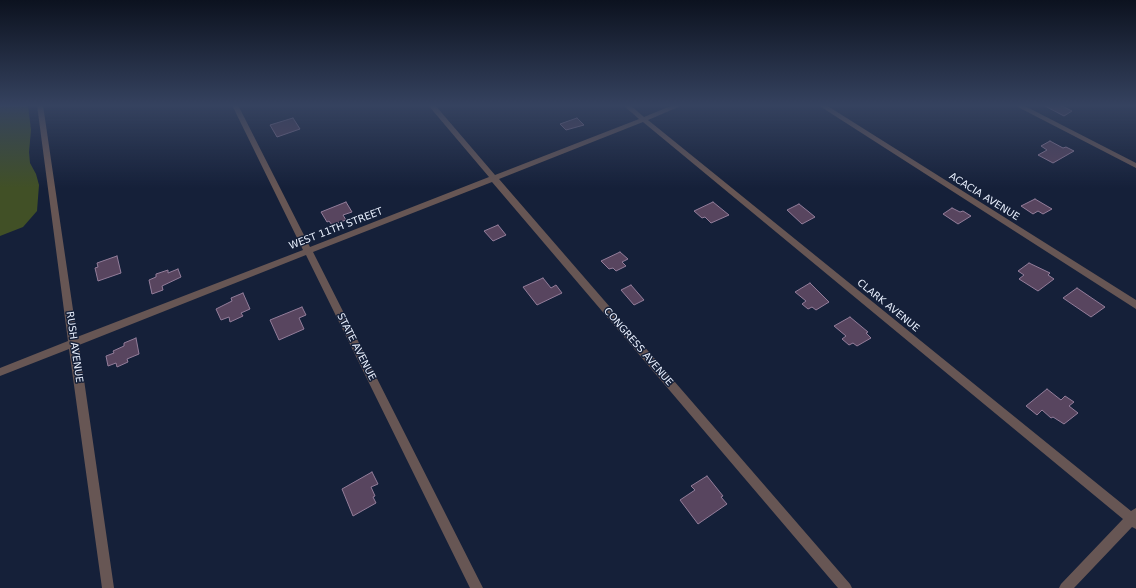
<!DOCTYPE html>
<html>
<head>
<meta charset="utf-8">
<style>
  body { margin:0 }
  canvas { display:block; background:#152039 }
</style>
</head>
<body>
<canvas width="1136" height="588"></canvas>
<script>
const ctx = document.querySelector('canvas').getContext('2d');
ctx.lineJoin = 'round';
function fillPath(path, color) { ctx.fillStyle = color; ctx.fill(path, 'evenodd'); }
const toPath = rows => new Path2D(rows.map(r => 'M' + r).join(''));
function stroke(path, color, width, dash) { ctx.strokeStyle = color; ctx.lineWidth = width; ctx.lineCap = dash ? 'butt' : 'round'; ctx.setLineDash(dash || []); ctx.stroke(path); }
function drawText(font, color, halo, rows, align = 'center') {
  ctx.font = font + ' "DejaVu Sans",sans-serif'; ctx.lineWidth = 3; ctx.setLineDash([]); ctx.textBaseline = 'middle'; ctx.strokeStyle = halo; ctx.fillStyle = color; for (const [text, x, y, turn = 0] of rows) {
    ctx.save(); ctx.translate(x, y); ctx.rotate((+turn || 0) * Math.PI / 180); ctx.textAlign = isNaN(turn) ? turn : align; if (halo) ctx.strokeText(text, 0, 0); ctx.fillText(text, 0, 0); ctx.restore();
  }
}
const green = toPath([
  [0,105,28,105,31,130,29,152,30,163,36,174,39,185,37,211,23,227,0,236]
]);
const building = toPath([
  [1043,105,1060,105,1072,111,1064,116,1043,105],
  [293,118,300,129,277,137,270,125,293,118],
  [577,118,584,125,566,130,560,124,577,118],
  [1050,141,1063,148,1066,147,1074,151,1053,163,1038,155,1047,150,1041,146,1050,141],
  [1035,199,1052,209,1043,214,1038,211,1033,214,1021,206,1035,199],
  [346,202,352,212,343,215,346,220,332,225,329,221,327,222,321,212,346,202],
  [713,202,729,215,711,223,705,217,702,218,694,211,713,202],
  [799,204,809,212,815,217,802,224,787,210,799,204],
  [952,208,960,212,963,211,971,216,958,224,943,214,952,208],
  [498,225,506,235,493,241,484,231,498,225],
  [620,252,628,259,622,262,626,266,616,271,613,268,609,269,601,261,620,252],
  [117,256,121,273,98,281,95,268,98,267,97,263,117,256],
  [1029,263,1050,273,1048,275,1054,279,1038,291,1019,279,1024,275,1018,271,1029,263],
  [178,269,181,277,162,286,163,290,152,294,149,280,156,277,156,274,168,270,168,273,178,269],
  [543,278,551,288,556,285,562,293,537,305,523,287,543,278],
  [810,283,829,302,816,310,812,307,808,309,802,304,806,301,795,292,810,283],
  [631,285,644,300,634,305,621,290,631,285],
  [1077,288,1105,307,1091,317,1063,298,1077,288],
  [243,293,250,309,241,313,243,316,230,322,229,317,221,320,216,309,232,301,231,298,243,293],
  [302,307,306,315,299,318,304,329,279,340,270,320,302,307],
  [850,317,868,332,866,333,871,338,857,346,853,343,849,345,842,339,846,336,834,326,850,317],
  [136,338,139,354,127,359,128,362,117,367,116,363,108,366,106,356,114,353,113,351,124,346,124,343,136,338],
  [1047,389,1061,400,1065,396,1074,402,1069,406,1078,413,1064,424,1053,417,1051,418,1042,410,1037,415,1026,406,1047,389],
  [372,472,378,484,371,487,375,496,373,497,376,503,353,516,342,489,372,472],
  [707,476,723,496,721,497,727,504,698,524,680,500,695,490,691,486,707,476]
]);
const street = toPath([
  [37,105,43,105,77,337,303,250,232,105,238,105,310,247,489,177,428,105,435,105,495,175,639,119,623,105,630,105,644,117,673,105,683,105,648,120,1131,511,1136,508,1136,529,1132,527,1074,588,1059,588,1061,584,1123,519,643,122,499,179,850,584,852,588,838,588,492,182,313,252,483,588,470,588,306,255,79,345,114,588,102,588,69,349,0,376,0,368,68,341,37,105],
  [818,105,826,105,1136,300,1136,309,818,105],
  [1014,105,1023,105,1136,163,1136,168,1014,105]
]);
const streetNames = [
  ["ACACIA AVENUE",984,197,32],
  ["WEST 11TH STREET",336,229,-21],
  ["CLARK AVENUE",888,306,39],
  ["RUSH AVENUE",74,347,82],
  ["STATE AVENUE",356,347,63],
  ["CONGRESS AVENUE",638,347,49]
];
fillPath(green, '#415026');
fillPath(building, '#58455f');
stroke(building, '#937d9a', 1);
fillPath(street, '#675654');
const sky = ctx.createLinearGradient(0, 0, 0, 188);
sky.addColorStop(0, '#0c121f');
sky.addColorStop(0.56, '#35425f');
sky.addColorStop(1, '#35425f00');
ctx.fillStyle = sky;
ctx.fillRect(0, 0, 1136, 188);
drawText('10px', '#e9f0fe', '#152039', streetNames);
</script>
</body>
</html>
